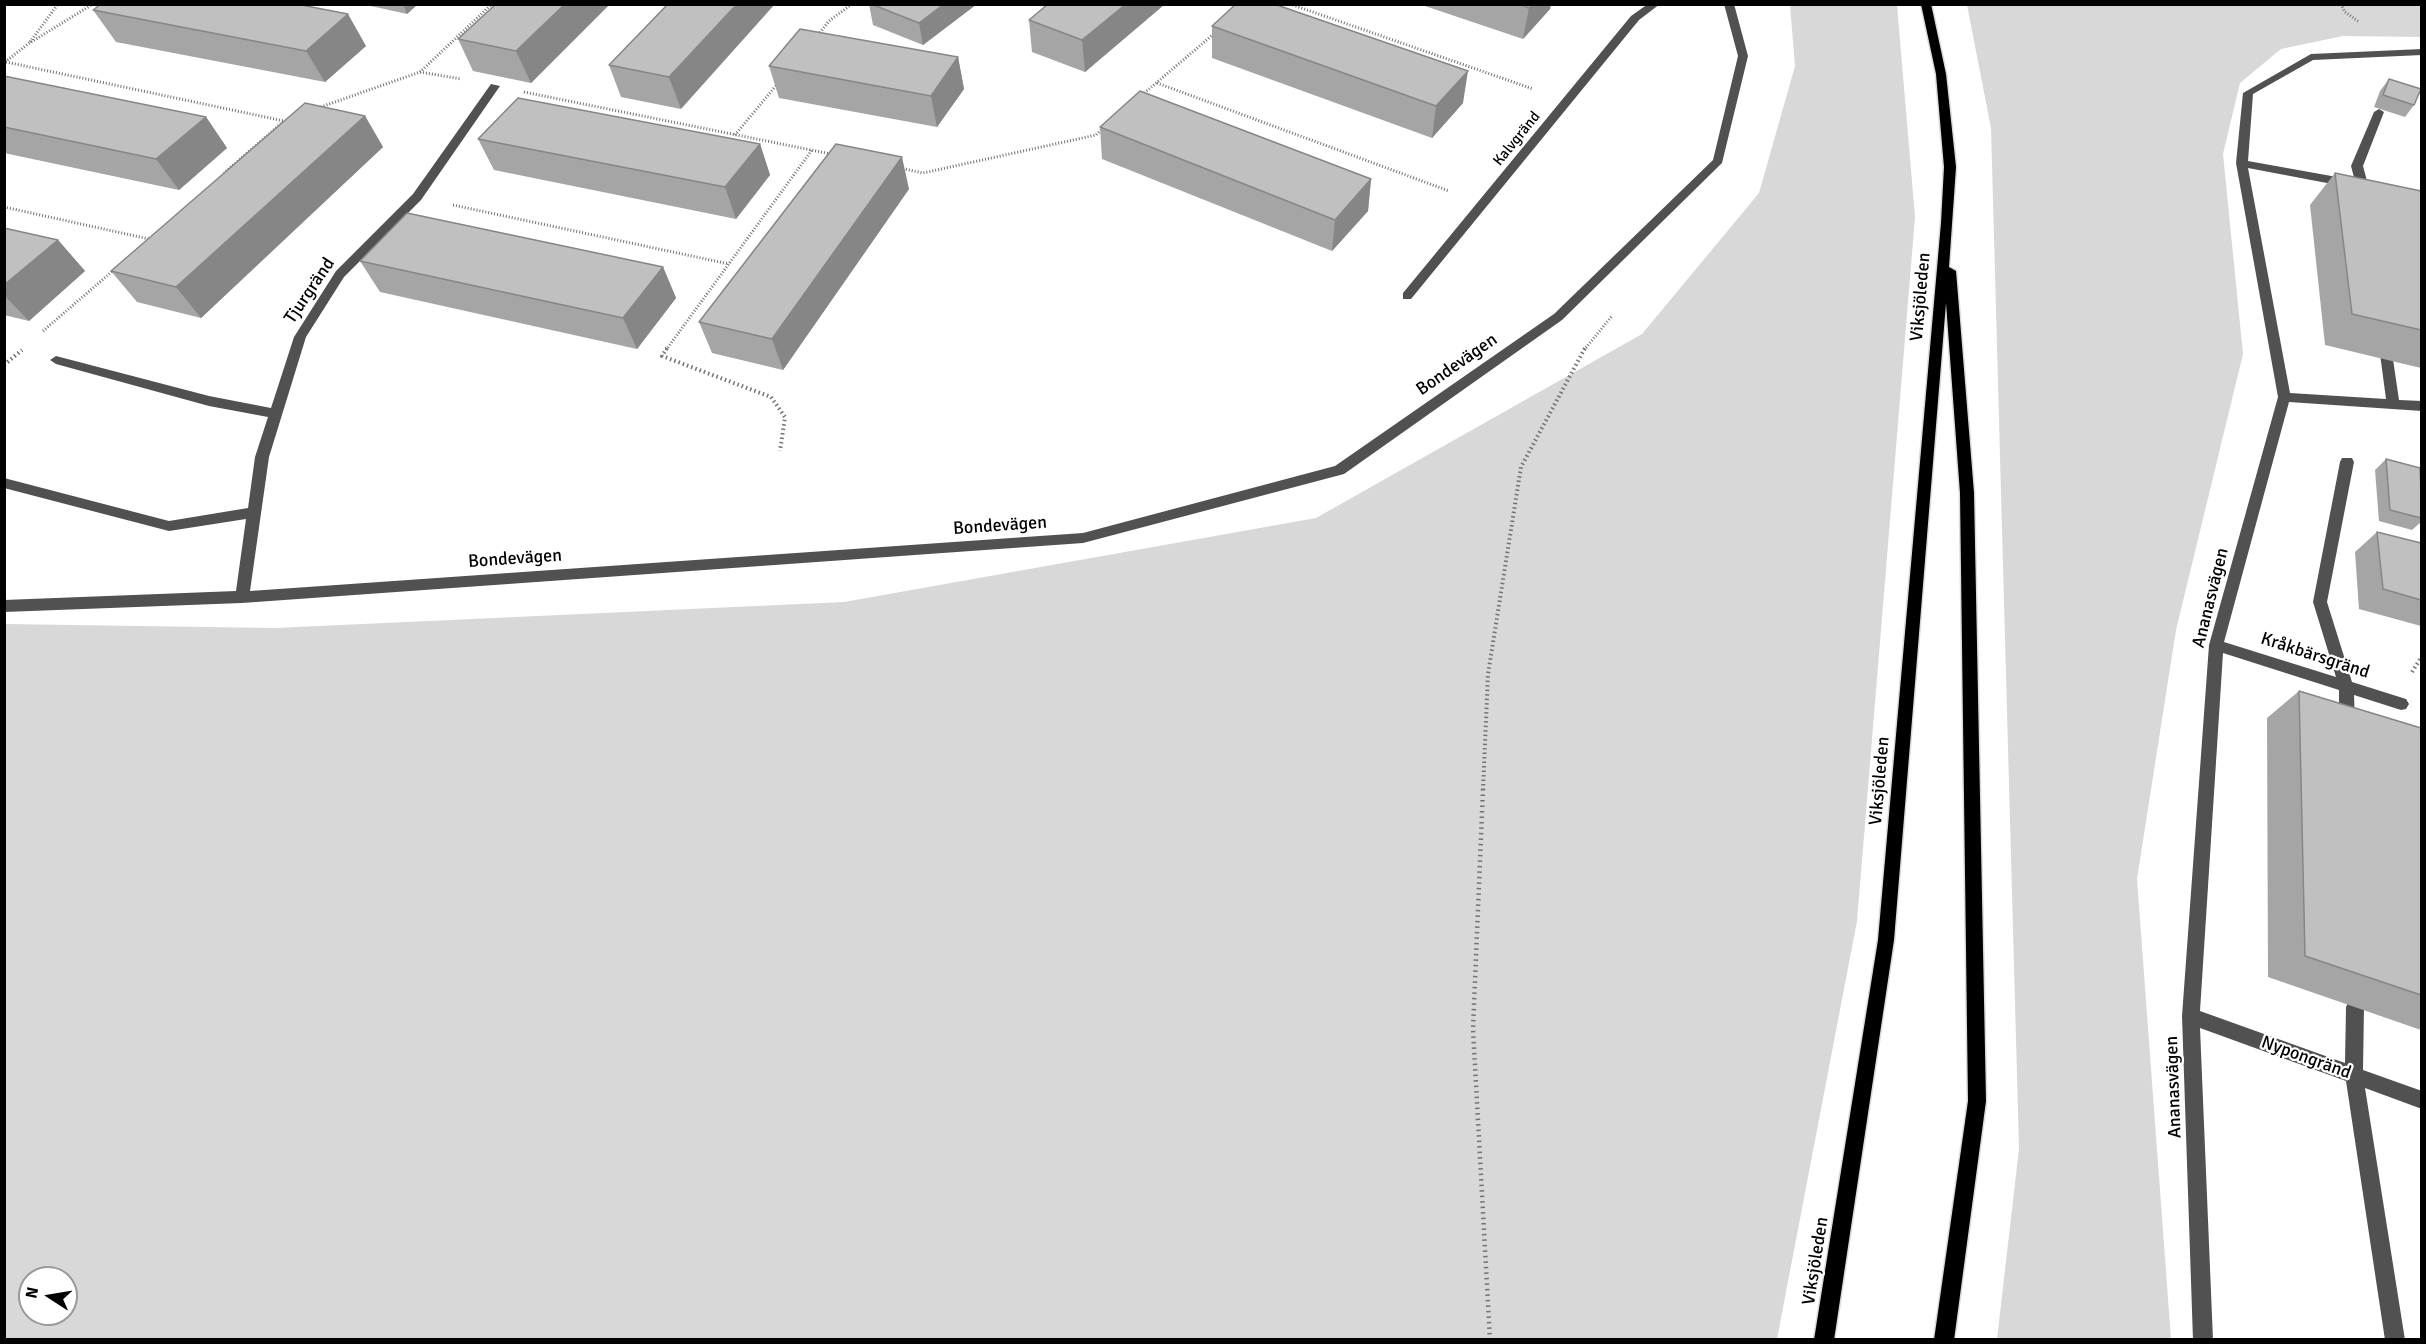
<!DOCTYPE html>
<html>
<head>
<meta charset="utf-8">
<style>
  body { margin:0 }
  #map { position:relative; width:2426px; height:1344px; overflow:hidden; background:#fff; font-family:Signika,sans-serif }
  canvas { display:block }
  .frame { position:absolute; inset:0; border:6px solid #000; pointer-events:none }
  .north { position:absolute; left:18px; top:1266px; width:60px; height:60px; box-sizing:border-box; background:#fff; border:2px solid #999; border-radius:50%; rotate:282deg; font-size:16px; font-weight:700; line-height:24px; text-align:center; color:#000 }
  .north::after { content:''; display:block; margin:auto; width:21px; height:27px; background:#000; clip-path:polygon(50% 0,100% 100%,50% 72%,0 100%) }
</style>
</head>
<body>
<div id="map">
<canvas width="2426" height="1344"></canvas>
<div class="frame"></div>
<div class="north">N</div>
</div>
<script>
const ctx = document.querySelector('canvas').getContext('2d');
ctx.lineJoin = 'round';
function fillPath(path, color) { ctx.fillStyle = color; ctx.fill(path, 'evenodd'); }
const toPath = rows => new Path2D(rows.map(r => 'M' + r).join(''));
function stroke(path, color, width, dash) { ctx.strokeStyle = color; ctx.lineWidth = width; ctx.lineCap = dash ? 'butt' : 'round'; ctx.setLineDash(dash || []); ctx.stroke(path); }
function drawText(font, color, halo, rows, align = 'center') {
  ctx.font = font + ' Signika,sans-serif'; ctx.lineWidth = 4.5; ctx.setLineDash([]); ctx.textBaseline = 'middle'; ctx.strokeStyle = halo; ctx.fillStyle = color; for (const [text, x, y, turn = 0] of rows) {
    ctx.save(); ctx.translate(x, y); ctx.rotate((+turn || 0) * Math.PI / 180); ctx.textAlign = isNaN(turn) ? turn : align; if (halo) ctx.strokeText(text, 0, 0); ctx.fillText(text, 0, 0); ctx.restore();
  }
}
const green = toPath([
  [1790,5,1897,5,1915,217,1857,921,1777,1339,5,1339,5,624,275,628,844,602,1316,518,1642,334,1759,193,1795,66],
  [30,1278,66,1278,66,1314,30,1314],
  [1967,5,2421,5,2421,37,2343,36,2281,49,2240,83,2223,154,2243,354,2176,630,2137,879,2171,1339,1997,1339,2019,1149,1991,128]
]);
const pathFar2 = toPath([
  [1290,4,1533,89],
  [2341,4,2345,12,2359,22],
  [818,35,829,21,852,4],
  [30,42,58,4],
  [5,62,28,44,93,4],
  [6,62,284,121,224,173],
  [420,72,461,79],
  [1157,83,1449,191],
  [524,92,831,154],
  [1142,95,1216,32],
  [318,108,420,72,492,4],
  [735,135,779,82],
  [900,168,923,173,1096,135,1102,129],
  [453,205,729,264],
  [4,207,149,239],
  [43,331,115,269],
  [666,350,812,150],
  [1584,350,1612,316]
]);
const pathFar1 = toPath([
  [667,348,662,356,771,397,785,417,780,451],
  [4,365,22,350],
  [2422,453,2422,472],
  [2412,672,2422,656],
  [1483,790,1488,674,1521,467,1585,348]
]);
const path = toPath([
  [1483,789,1473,1029,1490,1340]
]);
const minor = toPath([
  [1648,4,1660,4,1639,20,1411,299,1403,299,1403,293,1631,16,1648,4],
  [1724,4,1734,4,1748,56,1722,163,1562,320,1344,474,1083,543,242,603,4,612,4,600,236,591,246,519,169,531,4,488,4,478,169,521,248,508,255,457,268,417,209,406,56,364,50,360,56,356,209,396,271,408,294,337,336,271,413,194,491,84,500,86,421,200,344,277,306,337,269,457,250,591,1083,533,1335,466,1554,314,1713,160,1738,56,1724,4],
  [2422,49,2422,55,2313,60,2253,94,2248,161,2348,179,2354,183,2348,187,2248,168,2290,393,2386,399,2378,339,2384,335,2390,339,2399,400,2422,401,2422,411,2289,402,2224,642,2336,677,2313,602,2340,462,2342,458,2352,458,2354,462,2327,602,2352,682,2406,699,2409,704,2406,709,2401,710,2354,695,2355,725,2352,730,2347,732,2342,730,2339,725,2339,690,2223,653,2200,1011,2345,1063,2346,1007,2349,1001,2355,999,2361,1001,2364,1007,2363,1070,2422,1091,2422,1109,2365,1088,2405,1340,2385,1340,2346,1081,2200,1028,2213,1340,2193,1340,2182,1016,2209,645,2278,397,2236,163,2243,93,2311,54,2422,49],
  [2379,109,2384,112,2363,166,2371,196,2365,200,2359,196,2351,166,2374,112,2379,109]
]);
const major = toPath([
  [1921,4,1931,4,1946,74,1956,167,1949,267,1956,271,1974,493,1986,1101,1954,1340,1934,1340,1968,1101,1960,493,1946,303,1894,940,1834,1340,1814,1340,1878,940,1941,223,1944,167,1936,74,1921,4]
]);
const wall = toPath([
  [362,4,418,4,407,14],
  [496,4,610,4,531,83,473,71,458,39],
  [668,4,681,109,621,97,609,65],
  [869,4,977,4,923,45,873,25],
  [1165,4,1085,72,1032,52,1029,20],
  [1419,4,1551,4,1550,9,1523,39],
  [93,10,366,46,325,82,116,42],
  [1212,26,1463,103,1432,138,1212,58],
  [958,57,964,89,937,127,779,98,769,66],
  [4,76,206,117,227,148,179,190,4,153],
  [2389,79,2414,105,2405,117,2374,107,2380,91],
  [365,116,383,147,201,318,137,302,111,271],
  [1100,127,1371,179,1368,211,1332,251,1102,159],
  [478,139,760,144,770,175,736,219,494,170],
  [2335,173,2421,191,2421,368,2325,345,2310,205],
  [909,189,783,370,712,353,699,322],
  [4,228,58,240,85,271,29,321,4,315],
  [360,261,663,267,676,298,637,349,380,292],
  [2386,459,2421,489,2421,522,2412,530,2379,521,2375,470],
  [2377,532,2421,543,2421,626,2359,609,2355,552],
  [2299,691,2421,728,2421,1030,2268,977,2267,718]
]);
const shadedWall = toPath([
  [403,4,418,4,407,14],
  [565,4,610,4,531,83,516,51],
  [737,4,775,4,681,109,669,77],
  [944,4,977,4,923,45,919,23],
  [1126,4,1165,4,1085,72,1082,40],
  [1532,4,1551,4,1550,9,1523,39,1529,8],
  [348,14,366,46,325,82,306,51],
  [958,57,964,89,937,127,931,96],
  [1468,71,1463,103,1432,138,1436,106],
  [365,116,383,147,201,318,176,287],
  [206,117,227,148,179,190,156,159],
  [760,144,770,175,736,219,725,187],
  [902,157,909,189,783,370,772,339],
  [1371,179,1368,211,1332,251,1335,220],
  [58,240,85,271,29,321,4,295,4,285],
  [663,267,676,298,637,349,623,318]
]);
const building = toPath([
  [101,4,296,4,348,14,306,51,93,10,101,4],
  [496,4,565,4,516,51,458,39,496,4],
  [668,4,737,4,669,77,609,65,668,4],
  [871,4,944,4,919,23,871,4],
  [1048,4,1126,4,1082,40,1029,20,1048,4],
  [1236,4,1274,4,1468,71,1436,106,1212,26,1236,4],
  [1519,4,1532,4,1529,8,1519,4],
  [800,29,958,57,931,96,769,66,800,29],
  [4,76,206,117,156,159,4,127,4,76],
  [2389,79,2421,89,2414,105,2383,95,2389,79],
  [1140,91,1371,179,1335,220,1100,127,1140,91],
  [518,98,760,144,725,187,478,139,518,98],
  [305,103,365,116,176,287,111,271,305,103],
  [836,144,902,157,772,339,699,322,836,144],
  [2335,173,2421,191,2421,330,2352,314,2335,173],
  [407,213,663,267,623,318,360,261,407,213],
  [4,228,58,240,4,285,4,228],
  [2386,459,2420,468,2421,489,2421,518,2390,510,2386,459],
  [2377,532,2421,543,2421,600,2383,589,2377,532],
  [2299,691,2421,728,2421,995,2305,956,2299,691]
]);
const farStreetnames = [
  ["Kalvgränd",1517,139,-51]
];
const streetNames = [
  ["Tjurgränd",310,291,-56],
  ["Viksjöleden",1921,297,-85],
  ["Bondevägen",1457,365,-35],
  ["Bondevägen",1000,526,-4],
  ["Bondevägen",515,559,-4],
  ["Ananasvägen",2211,598,-76],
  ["Kråkbärsgränd",2315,656,18],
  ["Viksjöleden",1880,781,-85],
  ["Nypongränd",2306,1058,20],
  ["Ananasvägen",2174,1087,-92],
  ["Viksjöleden",1816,1261,-81]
];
fillPath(green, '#d8d8d8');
stroke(major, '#dbdbdb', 3);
stroke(pathFar2, '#737373', 3, [1, 2]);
stroke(pathFar1, '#737373', 4, [1.5, 3]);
stroke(path, '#737373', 4.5, [1.5, 4]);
fillPath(minor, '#515151');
fillPath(major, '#000');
fillPath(wall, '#a5a5a5');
fillPath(shadedWall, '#868686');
fillPath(building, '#c0c0c0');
stroke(building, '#868686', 1.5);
drawText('15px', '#000', '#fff', farStreetnames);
drawText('18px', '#000', '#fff', streetNames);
</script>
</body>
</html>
